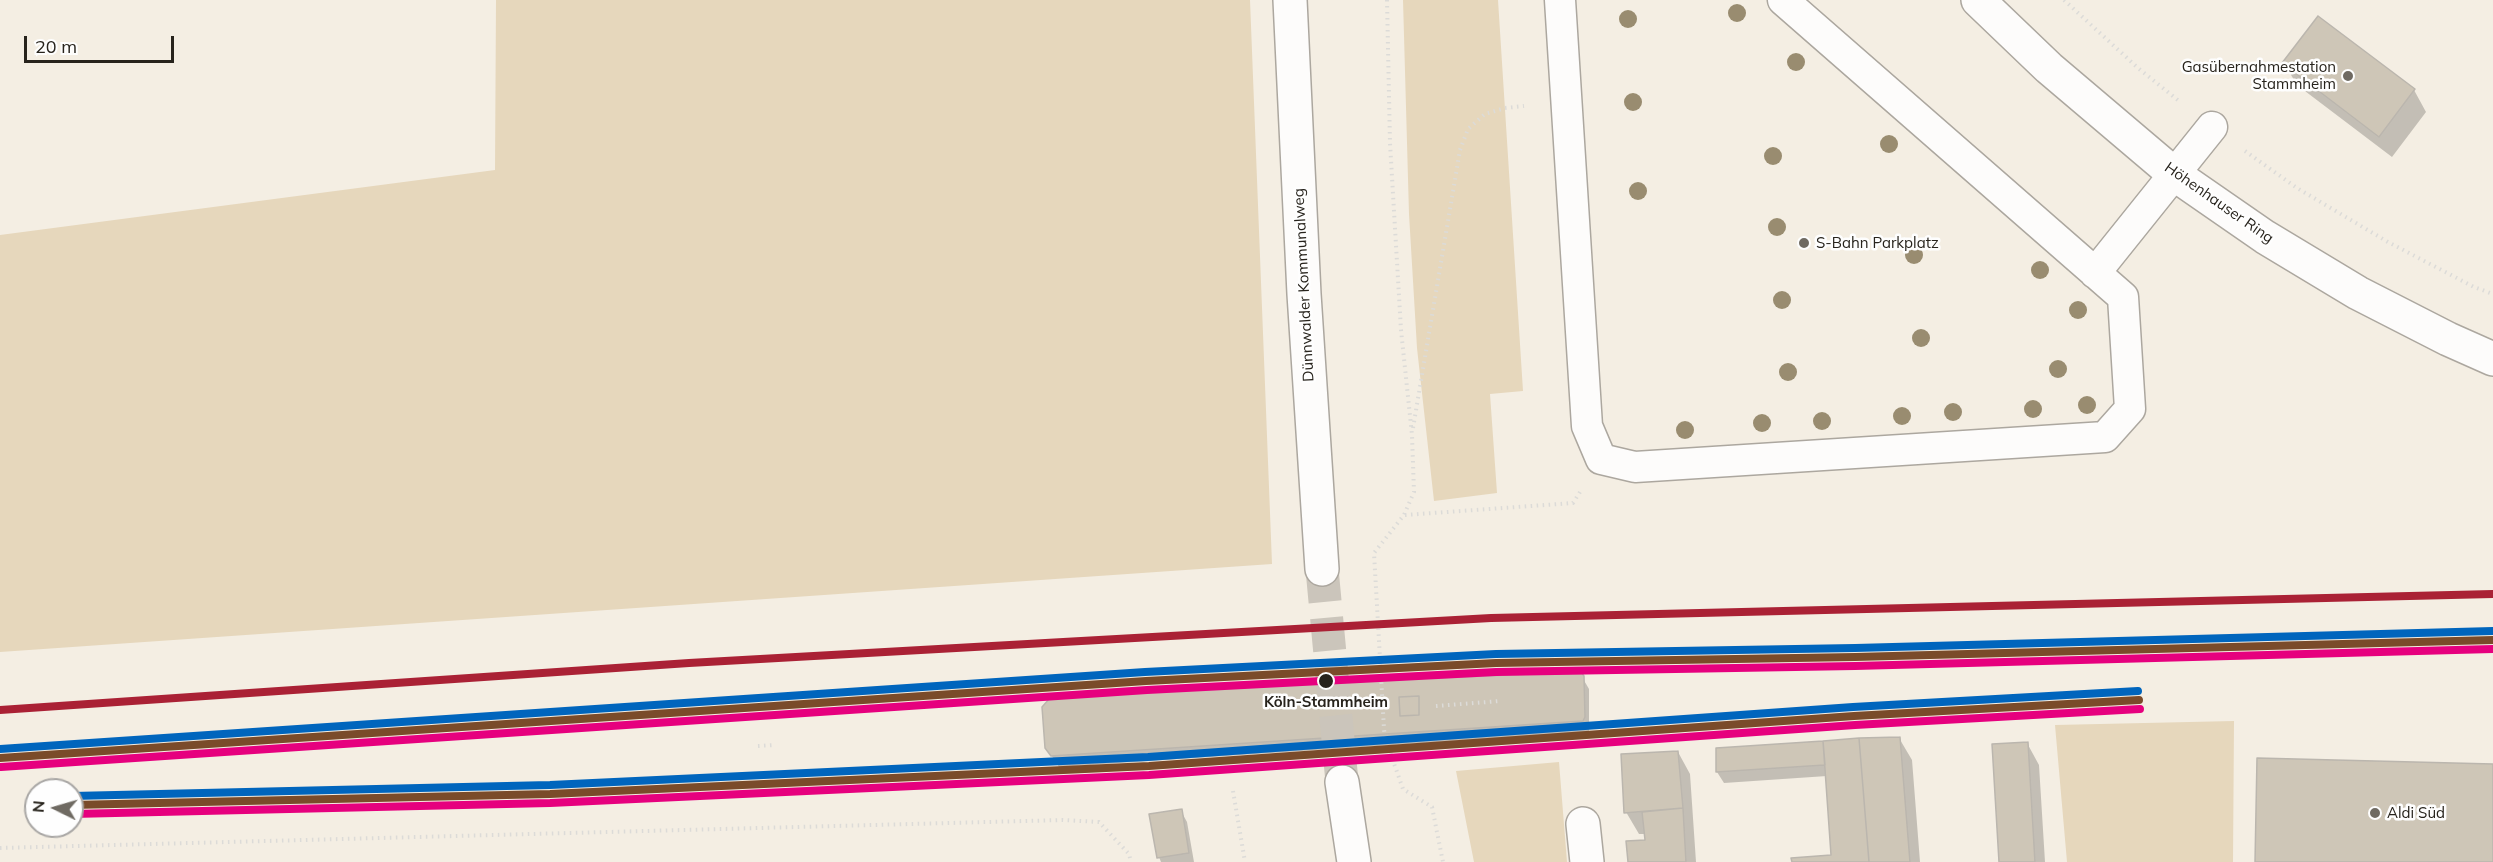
<!DOCTYPE html>
<html>
<head>
<meta charset="utf-8">
<style>
  body { margin:0 }
  #map { position:relative; width:2493px; height:862px; overflow:hidden; background:#f4eee3; font-family:Mulish,sans-serif }
  canvas { display:block }
  .north { position:absolute; left:24px; top:778px; width:60px; height:60px; box-sizing:border-box; background:#fefefe; border:2px solid #a8a6a4; border-radius:50%; rotate:275deg; font-size:16px; font-weight:700; line-height:24px; text-align:center; color:#27231c }
  .north::after { content:''; display:block; margin:auto; width:21px; height:27px; background:#6f6a62; clip-path:polygon(50% 0,100% 100%,50% 72%,0 100%) }
  .scale { position:absolute; left:24px; top:36px; width:150px; height:27px; box-sizing:border-box; border:3px solid #27231c; border-top:0; padding-left:8px; font-size:18px; line-height:21px; white-space:nowrap; color:#27231c; -webkit-text-stroke:4px #fefefe; paint-order:stroke }
</style>
</head>
<body>
<div id="map">
<canvas width="2493" height="862"></canvas>
<div class="north">N</div>
<div class="scale">20 m</div>
</div>
<script>
const ctx = document.querySelector('canvas').getContext('2d');
ctx.lineJoin = 'round';
function fillPath(path, color) { ctx.fillStyle = color; ctx.fill(path, 'evenodd'); }
const toPath = rows => new Path2D(rows.map(r => 'M' + r).join(''));
function stroke(path, color, width, dash) { ctx.strokeStyle = color; ctx.lineWidth = width; ctx.lineCap = dash ? 'butt' : 'round'; ctx.setLineDash(dash || []); ctx.stroke(path); }
function drawText(font, color, halo, rows, align = 'center') {
  ctx.font = font + ' Mulish,sans-serif'; ctx.lineWidth = 5; ctx.setLineDash([]); ctx.textBaseline = 'middle'; ctx.strokeStyle = halo; ctx.fillStyle = color; for (const [text, x, y, turn = 0] of rows) {
    ctx.save(); ctx.translate(x, y); ctx.rotate((+turn || 0) * Math.PI / 180); ctx.textAlign = isNaN(turn) ? turn : align; if (halo) ctx.strokeText(text, 0, 0); ctx.fillText(text, 0, 0); ctx.restore();
  }
}
const green = toPath([
  [496,0,1250,0,1272,564,0,652,0,235,495,170],
  [1403,0,1498,0,1523,391,1490,394,1497,493,1434,501,1417,348,1409,214],
  [2234,721,2233,862,2067,862,2055,725],
  [1559,762,1567,862,1474,862,1456,771]
]);
const shadow = toPath([
  [2284,63,2414,90,2426,112,2392,157,2297,85],
  [1582,677,1589,689,1589,732,1059,767,1046,747],
  [1899,738,1912,760,1920,862,1793,862,1833,856,1827,776,1724,783,1717,772],
  [2027,743,2039,765,2045,862,2000,862],
  [1678,752,1690,774,1696,862,1629,862,1646,841,1646,834,1639,834,1626,812],
  [1181,811,1187,822,1194,862,1161,862,1159,857]
]);
const building = toPath([
  [2318,16,2415,89,2379,137,2282,63,2318,16],
  [1581,672,1584,676,1585,717,1583,721,1051,756,1045,748,1042,707,1050,698,1315,683,1581,672],
  [1419,696,1419,715,1400,716,1399,697,1419,696],
  [1419,696,1419,715,1400,716,1399,697,1419,696],
  [1900,737,1910,862,1869,862,1859,738,1900,737],
  [1859,738,1869,862,1792,862,1791,858,1831,855,1823,741,1859,738],
  [1823,741,1825,765,1716,772,1716,748,1823,741],
  [2028,742,2035,862,1999,862,1992,744,2028,742],
  [1678,751,1683,808,1624,813,1621,754,1678,751],
  [2257,758,2493,764,2493,862,2255,862,2257,758],
  [1683,808,1686,862,1628,862,1626,841,1645,840,1642,812,1683,808],
  [1182,809,1189,853,1157,858,1149,814,1182,809]
]);
const secondaryTunnel = toPath([
  [1322,569,1342,782]
]);
const path = toPath([
  [1387,0,1390,143,1401,330,1412,435,1414,492,1404,515,1374,553,1384,729,1385,738,1403,789,1432,807,1443,862],
  [2064,0,2138,68,2179,101],
  [2245,151,2297,188,2388,242,2474,287,2493,294],
  [1413,428,1460,150,1468,129,1485,114,1505,108,1524,106],
  [1405,515,1573,503,1580,492],
  [1436,706,1500,701],
  [758,746,774,745],
  [1233,791,1245,862],
  [0,848,1063,820,1099,822,1129,854,1131,862]
]);
const lane = toPath([
  [1560,0,1587,426,1601,459,1635,467,2105,437,2130,409,2123,297,1783,0],
  [2095,273,2212,127]
]);
const street = toPath([
  [1583,824,1587,862]
]);
const secondary = toPath([
  [1290,0,1304,294,1322,569],
  [1978,0,2049,68,2174,174,2265,237,2358,293,2448,339,2493,359],
  [1342,782,1354,862]
]);
const rail1 = toPath([
  [0,710,689,663,1491,618,2493,594]
]);
const rail2 = toPath([
  [0,758,1146,681,1496,663,1855,657,2493,640],
  [72,805,550,794,1149,766,1854,716,2139,700]
]);
const rail3 = toPath([
  [1,767,1147,690,1496,672,1855,666,2493,649],
  [72,814,550,803,1149,775,1855,725,2140,709]
]);
const rail4 = toPath([
  [0,749,1145,672,1496,654,1855,648,2493,631],
  [72,796,550,785,1148,757,1853,707,2138,691]
]);
const trees = [
  [1737,13],
  [1628,19],
  [1796,62],
  [1633,102],
  [1889,144],
  [1773,156],
  [1638,191],
  [1777,227],
  [1914,255],
  [2040,270],
  [1782,300],
  [2078,310],
  [1921,338],
  [2058,369],
  [1788,372],
  [2087,405],
  [2033,409],
  [1953,412],
  [1902,416],
  [1822,421],
  [1762,423],
  [1685,430]
];
const markers = [
  [2348,76,6,"#6f6a62"],
  [1804,243,6,"#6f6a62"],
  [1326,681,8,"#27231c"],
  [2375,813,6,"#6f6a62"]
];
const poiNames = [
  ["Gasübernahmestation",2336,67,"right"],
  ["Stammheim",2336,84,"right"],
  ["S-Bahn Parkplatz",1816,243],
  ["Aldi Süd",2387,813]
];
const streetNames = [
  ["Höhenhauser Ring",2219,203,35],
  ["Dünnwalder Kommunalweg",1304,285,-93]
];
const stopNames = [
  ["Köln-Stammheim",1326,702]
];
fillPath(green, '#e6d7bc');
fillPath(shadow, '#0003');
fillPath(building, '#cec6b7');
stroke(building, '#bbb6ae', 1.5);
stroke(secondaryTunnel, '#cbc5bb', 33, [33, 16]);
stroke(lane, '#aca79f', 33);
stroke(street, '#aca79f', 36);
stroke(secondary, '#aca79f', 36);
stroke(path, '#dcdbd8', 4, [1.5, 4.5]);
stroke(lane, '#fdfcfb', 30);
stroke(street, '#fdfcfb', 33);
stroke(secondary, '#fdfcfb', 33);
stroke(rail1, '#aa2135', 8);
stroke(rail2, '#7a4b2a', 8);
stroke(rail3, '#e6007e', 8);
stroke(rail4, '#0065bd', 8);
ctx.fillStyle = '#998c70';
for (const [x, y] of trees) { ctx.beginPath(); ctx.arc(x, y, 9, 0, 2 * Math.PI); ctx.fill(); }
for (const [x, y, r, color] of markers) { const dot = new Path2D(); dot.arc(x, y, r, 0, 2 * Math.PI); ctx.fillStyle = color; ctx.fill(dot); stroke(dot, '#fefefe', 2); }
drawText('15px', '#27231c', '#fefefe', poiNames, 'left');
drawText('15px', '#27231c', '#fefefe', streetNames);
drawText('bold 15px', '#27231c', '#fefefe', stopNames);
</script>
</body>
</html>
